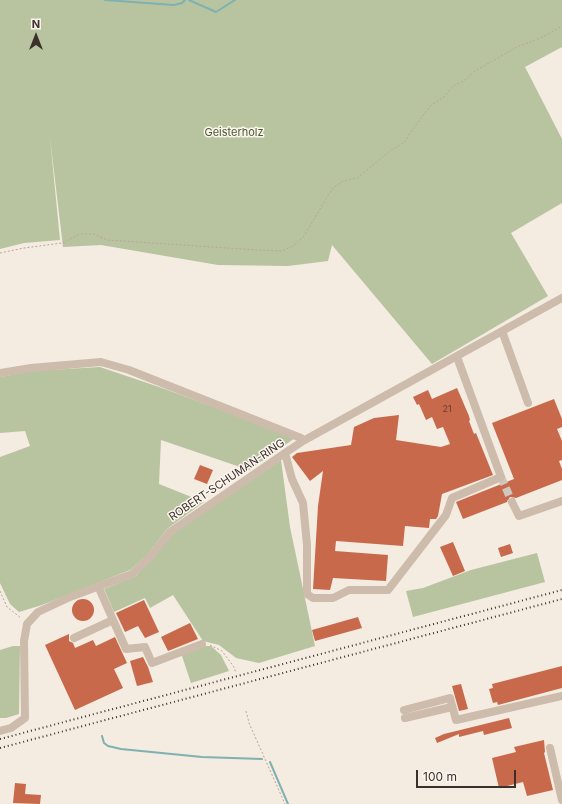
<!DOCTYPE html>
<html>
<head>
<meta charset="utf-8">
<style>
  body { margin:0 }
  #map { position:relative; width:562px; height:804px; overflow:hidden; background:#f4ebe1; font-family:Inter,sans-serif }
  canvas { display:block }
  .north { position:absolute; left:16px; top:16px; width:40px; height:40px; -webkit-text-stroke:3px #fbf5ee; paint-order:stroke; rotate:0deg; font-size:11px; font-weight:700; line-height:16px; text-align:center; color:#3b302b }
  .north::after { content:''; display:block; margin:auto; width:14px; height:18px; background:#3b302b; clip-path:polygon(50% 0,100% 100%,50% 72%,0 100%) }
  .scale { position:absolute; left:416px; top:770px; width:100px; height:18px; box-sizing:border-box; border:2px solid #3b302b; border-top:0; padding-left:5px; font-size:12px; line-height:14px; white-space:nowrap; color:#3b302b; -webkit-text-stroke:3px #fbf5ee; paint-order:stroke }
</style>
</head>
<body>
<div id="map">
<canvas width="562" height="804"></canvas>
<div class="north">N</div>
<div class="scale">100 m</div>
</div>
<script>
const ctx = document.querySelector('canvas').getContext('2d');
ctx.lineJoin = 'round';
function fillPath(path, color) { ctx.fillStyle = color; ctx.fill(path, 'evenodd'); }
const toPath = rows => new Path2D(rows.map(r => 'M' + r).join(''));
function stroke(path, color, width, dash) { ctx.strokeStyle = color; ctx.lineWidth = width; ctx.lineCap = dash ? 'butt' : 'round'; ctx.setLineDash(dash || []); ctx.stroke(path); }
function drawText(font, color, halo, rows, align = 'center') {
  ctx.font = font + ' Inter,sans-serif'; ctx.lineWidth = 3; ctx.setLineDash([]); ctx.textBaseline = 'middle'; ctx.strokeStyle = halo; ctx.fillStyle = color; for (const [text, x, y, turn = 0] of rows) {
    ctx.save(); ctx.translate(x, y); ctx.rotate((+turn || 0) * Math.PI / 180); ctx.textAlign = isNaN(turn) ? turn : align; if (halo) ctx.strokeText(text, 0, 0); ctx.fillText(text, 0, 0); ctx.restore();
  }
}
const green = toPath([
  [0,0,562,0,562,47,525,67,562,139,562,203,511,233,548,296,432,364,332,245,328,261,288,266,218,265,101,245,63,247,50,138,60,240,24,243,0,249],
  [100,367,165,389,295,438,249,470,161,440,159,484,204,502,167,529,147,555,130,570,42,605,19,612,10,604,0,583,0,457,30,446,25,431,0,433,0,377,32,371],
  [281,460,290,527,315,646,259,663,236,658,219,645,203,641,173,595,150,608,145,598,114,612,104,589,136,576,173,534],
  [537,553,545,582,413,617,406,591,423,588,471,570],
  [13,646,20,646,19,714,6,718,0,718,0,650],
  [202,646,211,646,221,655,229,671,191,683,181,653]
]);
const stream = toPath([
  [105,0,174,5,182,3,185,0],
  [189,0,216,12,235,0],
  [102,736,104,743,108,746,121,749,202,757,262,759],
  [270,762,288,804]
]);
const building = toPath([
  [457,388,469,416,470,420,469,421,474,434,476,433,493,475,442,494,438,516,436,519,430,519,429,528,405,526,403,546,336,541,335,551,388,555,386,581,333,578,330,590,313,589,318,506,323,471,310,481,292,457,297,453,351,445,354,427,374,418,399,415,396,440,441,447,450,444,443,427,437,429,432,417,426,420,419,404,417,405,413,397,428,390,432,399],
  [554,399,562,419,562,427,557,429,562,441,562,460,559,461,562,469,562,480,516,498,510,497,507,502,463,519,456,502,514,479,492,423],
  [200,465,213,470,207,484,194,479],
  [453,542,465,571,453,576,440,547],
  [510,544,513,553,501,557,498,548],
  '72 610a11 11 0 1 1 22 0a11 11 0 1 1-22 0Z',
  [144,600,159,632,145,638,138,626,125,632,116,613],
  [358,617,362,628,315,641,312,630],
  [190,623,198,639,168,651,161,637],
  [69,634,69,641,73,643,75,648,93,640,96,646,115,637,127,663,114,669,123,688,75,710,45,645],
  [143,657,148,667,153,682,137,686,130,661],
  [562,666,562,688,498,705,497,702,493,703,489,689,493,688,492,684],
  [461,684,468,709,459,711,452,686],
  [509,718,512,728,484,735,483,731,459,737,459,734,437,743,435,738,444,734],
  [544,740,545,752,544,753,553,790,527,796,523,782,499,788,492,758,516,752,514,747],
  [15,783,26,784,25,794,41,795,40,804,13,803]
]);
const minorTunnel = toPath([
  [501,477,512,502]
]);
const path = toPath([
  [0,253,24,248,62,243,80,234,94,234,107,240,257,250,282,251,293,246,304,236,332,189,343,181,357,178,390,151,405,142,410,133,431,105,443,98,453,86,464,81,475,71,517,47,543,37,562,26],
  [0,591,7,607,21,618],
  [210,645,222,651,234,667,236,673],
  [246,711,249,723,285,804]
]);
const minor = toPath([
  [502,331,528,403],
  [0,373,31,368,101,362,129,370,301,438,303,441],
  [285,453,292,479,303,503,307,545,307,594,313,598,333,598,349,590,388,590,446,515,452,498,501,477,457,357],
  [512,502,519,516,562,501],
  [113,620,126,649,145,647,152,663,202,644],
  [74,638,113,620,98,586],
  [404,710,450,698,456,720,562,696],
  [405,718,452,707],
  [0,731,11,728,25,718,24,641,27,624,38,612,70,597,132,574,150,557,170,532,285,453,303,441,562,298],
  [550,748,562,800]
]);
const rail = toPath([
  [0,739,562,590],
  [0,748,562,599]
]);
const numberNames = [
  ["21",447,409]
];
const parkNames = [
  ["Geisterholz",234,133]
];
const streetNames = [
  ["ROBERT-SCHUMAN-RING",227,480,-34]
];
fillPath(green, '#b8c4a0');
stroke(stream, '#7fb0b2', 2);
fillPath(building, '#c8694b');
stroke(minorTunnel, '#cfc6bd', 8, [8, 4]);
stroke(path, '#b9a596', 1, [2, 2]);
stroke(minor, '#cdbbac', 8);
stroke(rail, '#3b302b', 2, [1, 3]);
drawText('9px', '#5e3e33', null, numberNames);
drawText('11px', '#4a5a2e', '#fbf5ee', parkNames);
drawText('11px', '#3b302b', '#fbf5ee', streetNames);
</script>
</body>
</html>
